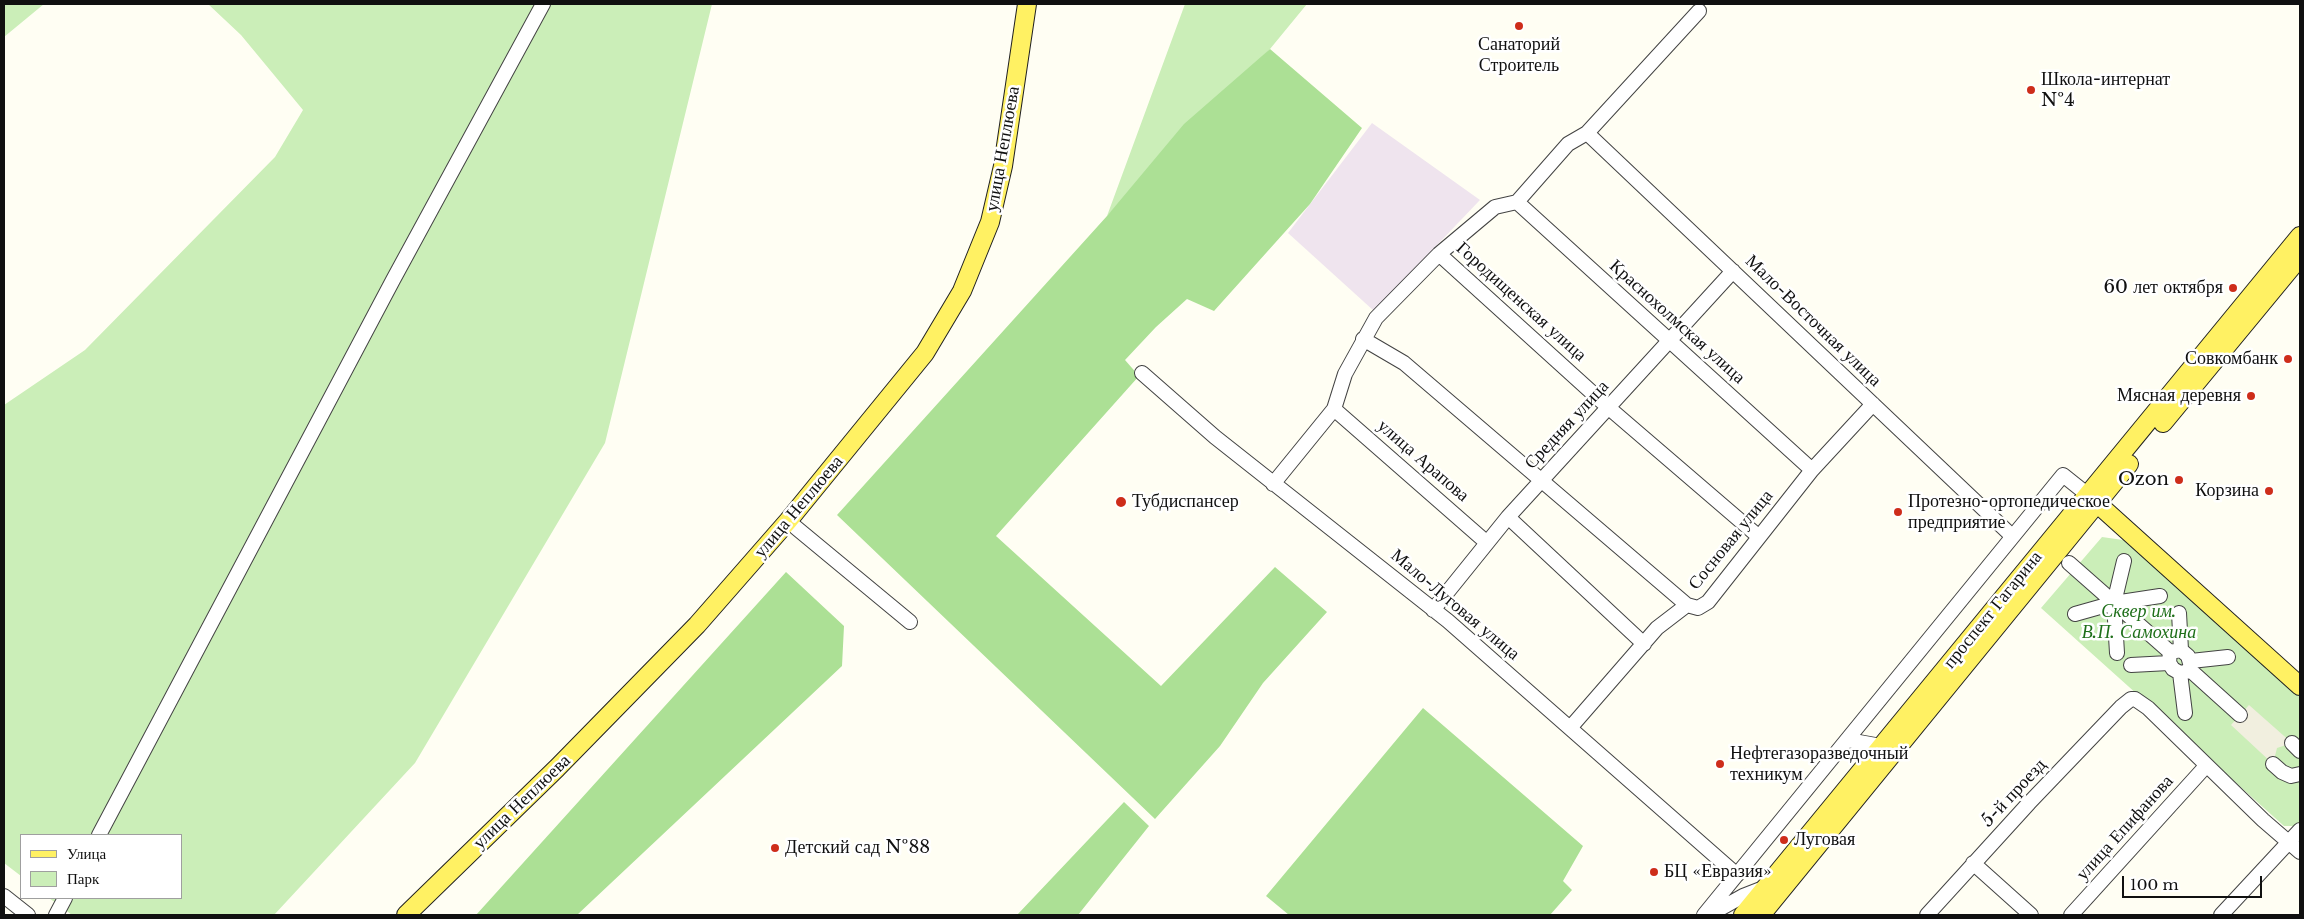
<!DOCTYPE html>
<html>
<head>
<meta charset="utf-8">
<style>
  body { margin:0 }
  #map { position:relative; width:2304px; height:919px; overflow:hidden; background:#fffef3; font-family:"Libre Baskerville",serif }
  canvas { display:block }
  .frame { position:absolute; inset:0; border:5px solid #101010; pointer-events:none }
  .legend { position:absolute; left:20px; top:834px; width:162px; height:65px; box-sizing:border-box; background:#fff; border:1px solid #9f9f9f; margin:0; padding:6px 9px; list-style:none; font-size:15px; color:#101010 }
  .legend li { display:flex; align-items:center; gap:10px; height:25px }
  .legend b { width:25px; border:1px solid #9f9f9f }
  .scale { position:absolute; left:2122px; top:876px; width:140px; height:22px; box-sizing:border-box; border:2px solid #101010; border-top:0; padding-left:6px; font-size:15px; line-height:18px; white-space:nowrap; color:#101010; -webkit-text-stroke:4px #fff; paint-order:stroke }
</style>
</head>
<body>
<div id="map">
<canvas width="2304" height="919"></canvas>
<div class="frame"></div>
<ul class="legend">
<li><b style="height:6px;background:#fff163"></b>Улица</li>
<li><b style="height:14px;background:#cbeeb8"></b>Парк</li>
</ul>
<div class="scale">100 m</div>
</div>
<script>
const ctx = document.querySelector('canvas').getContext('2d');
ctx.lineJoin = 'round';
function fillPath(path, color) { ctx.fillStyle = color; ctx.fill(path, 'evenodd'); }
const toPath = rows => new Path2D(rows.map(r => 'M' + r).join(''));
function stroke(path, color, width, dash) { ctx.strokeStyle = color; ctx.lineWidth = width; ctx.lineCap = dash ? 'butt' : 'round'; ctx.setLineDash(dash || []); ctx.stroke(path); }
function drawText(font, color, halo, rows, align = 'center') {
  ctx.font = font + ' "Libre Baskerville",serif'; ctx.lineWidth = 5; ctx.setLineDash([]); ctx.textBaseline = 'middle'; ctx.strokeStyle = halo; ctx.fillStyle = color; for (const [text, x, y, turn = 0] of rows) {
    ctx.save(); ctx.translate(x, y); ctx.rotate((+turn || 0) * Math.PI / 180); ctx.textAlign = isNaN(turn) ? turn : align; if (halo) ctx.strokeText(text, 0, 0); ctx.fillText(text, 0, 0); ctx.restore();
  }
}
const industrial = toPath([
  [1372,123,1480,200,1374,311,1288,233]
]);
const green = toPath([
  [4,4,44,4,4,37],
  [208,4,712,4,605,443,415,763,274,915,72,915,49,898,181,898,181,835,21,835,21,876,4,863,4,405,85,350,275,157,303,110,241,35],
  [1185,4,1307,4,1270,49,1107,216],
  [2102,537,2130,541,2300,696,2300,821,2296,826,2284,826,2041,608]
]);
const forest = toPath([
  [1270,49,1362,128,1310,204,1214,311,1187,299,1156,327,1125,360,1139,376,996,536,1161,686,1275,567,1327,612,1263,683,1220,746,1155,819,837,515,1107,216,1184,124],
  [786,572,844,626,842,666,577,915,476,915],
  [1423,708,1583,846,1563,881,1572,890,1550,915,1289,915,1266,896],
  [1124,802,1149,826,1078,915,1017,915]
]);
const plaza = toPath([
  [2249,705,2292,743,2277,748,2273,764,2231,725]
]);
const minor = toPath([
  [1587,133,2012,536],
  [1517,202,1812,470],
  [1439,254,1609,408,1758,536],
  [1363,339,1404,363,1687,605],
  [1142,373,1215,437,1448,621,1737,875],
  [1334,409,1486,542],
  [1273,484,1334,409,1345,374,1376,318,1439,254,1495,207,1517,202,1568,144,1587,133,1699,11],
  [1508,517,1644,644],
  [788,521,910,622],
  [2069,563,2170,652,2169,663,2173,669,2180,673,2186,672,2191,667,2188,656,2181,650,2170,652],
  [1433,610,1508,517,1733,271],
  [2179,613,2181,650],
  [2075,614,2114,603,2160,596],
  [2117,653,2114,603,2124,561],
  [2191,661,2228,657],
  [2131,665,2169,663],
  [2189,669,2240,715],
  [2180,673,2185,713],
  [1570,728,1657,628,1687,605,1698,608,1708,602,1812,470,1873,404],
  [1848,740,1881,746],
  [2292,743,2300,751],
  [2273,764,2282,772,2291,776,2300,774],
  [99,835,393,280,543,4],
  [1973,863,2031,915],
  [4,896,28,915],
  [56,915,65,898],
  [1704,915,2063,475,2088,495],
  [1709,915,1743,896,1766,887],
  [1927,915,2029,803,2121,707,2131,699,2135,699,2148,708,2263,820,2300,852],
  [2071,915,2206,766],
  [2221,915,2300,830]
]);
const major = toPath([
  [2163,423,2300,257],
  [2089,496,2300,686],
  [406,915,557,768,697,625,788,521,925,353,962,291,990,222,1003,166,1027,4],
  [1743,915,2300,236],
  [1761,915,2129,464]
]);
const markers = [
  [1519,26,5,"#ce2d1a"],
  [2031,90,5,"#ce2d1a"],
  [2233,288,5,"#ce2d1a"],
  [2288,359,5,"#ce2d1a"],
  [2251,396,5,"#ce2d1a"],
  [2179,480,5,"#ce2d1a"],
  [2269,491,5,"#ce2d1a"],
  [1121,502,6,"#ce2d1a"],
  [1898,512,5,"#ce2d1a"],
  [1720,764,5,"#ce2d1a"],
  [1784,840,5,"#ce2d1a"],
  [775,848,5,"#ce2d1a"],
  [1654,872,5,"#ce2d1a"]
];
const poiNames = [
  ["Санаторий",1519,45,"center"],
  ["Строитель",1519,66,"center"],
  ["Школа-интернат",2041,80],
  ["№4",2041,101],
  ["60 лет октября",2223,288,"right"],
  ["Совкомбанк",2278,359,"right"],
  ["Мясная деревня",2241,396,"right"],
  ["Ozon",2169,480,"right"],
  ["Корзина",2259,491,"right"],
  ["Тубдиспансер",1132,502],
  ["Протезно-ортопедическое",1908,502],
  ["предприятие",1908,523],
  ["Нефтегазоразведочный",1730,754],
  ["техникум",1730,775],
  ["Луговая",1794,840],
  ["Детский сад №88",785,848],
  ["БЦ «Евразия»",1664,872]
];
const streetNames = [
  ["улица Неплюева",1003,149,-80],
  ["Городищенская улица",1521,302,42],
  ["Мало-Восточная улица",1813,321,44],
  ["Краснохолмская улица",1677,322,42],
  ["Средняя улица",1567,425,-47],
  ["улица Арапова",1423,461,41],
  ["улица Неплюева",799,507,-50],
  ["Сосновая улица",1731,540,-51],
  ["Мало-Луговая улица",1455,605,40],
  ["проспект Гагарина",1993,610,-51],
  ["5-й проезд",2014,793,-47],
  ["улица Неплюева",522,802,-44],
  ["улица Епифанова",2125,828,-48]
];
const parkNames = [
  ["Сквер им.",2139,612],
  ["В.П. Самохина",2139,633]
];
fillPath(industrial, '#efe4ee');
fillPath(green, '#cbeeb8');
fillPath(forest, '#ace095');
fillPath(plaza, '#f1efdf');
stroke(minor, '#434343', 16);
stroke(major, '#212121', 20);
stroke(minor, '#fff', 14);
stroke(major, '#fff163', 18);
for (const [x, y, r, color] of markers) { const dot = new Path2D(); dot.arc(x, y, r, 0, 2 * Math.PI); ctx.fillStyle = color; ctx.fill(dot); stroke(dot, '#fff', 2); }
drawText('18px', '#101010', '#fff', poiNames, 'left');
drawText('18px', '#101010', '#fff', streetNames);
drawText('italic 18px', '#1e6f19', '#fff', parkNames);
</script>
</body>
</html>
